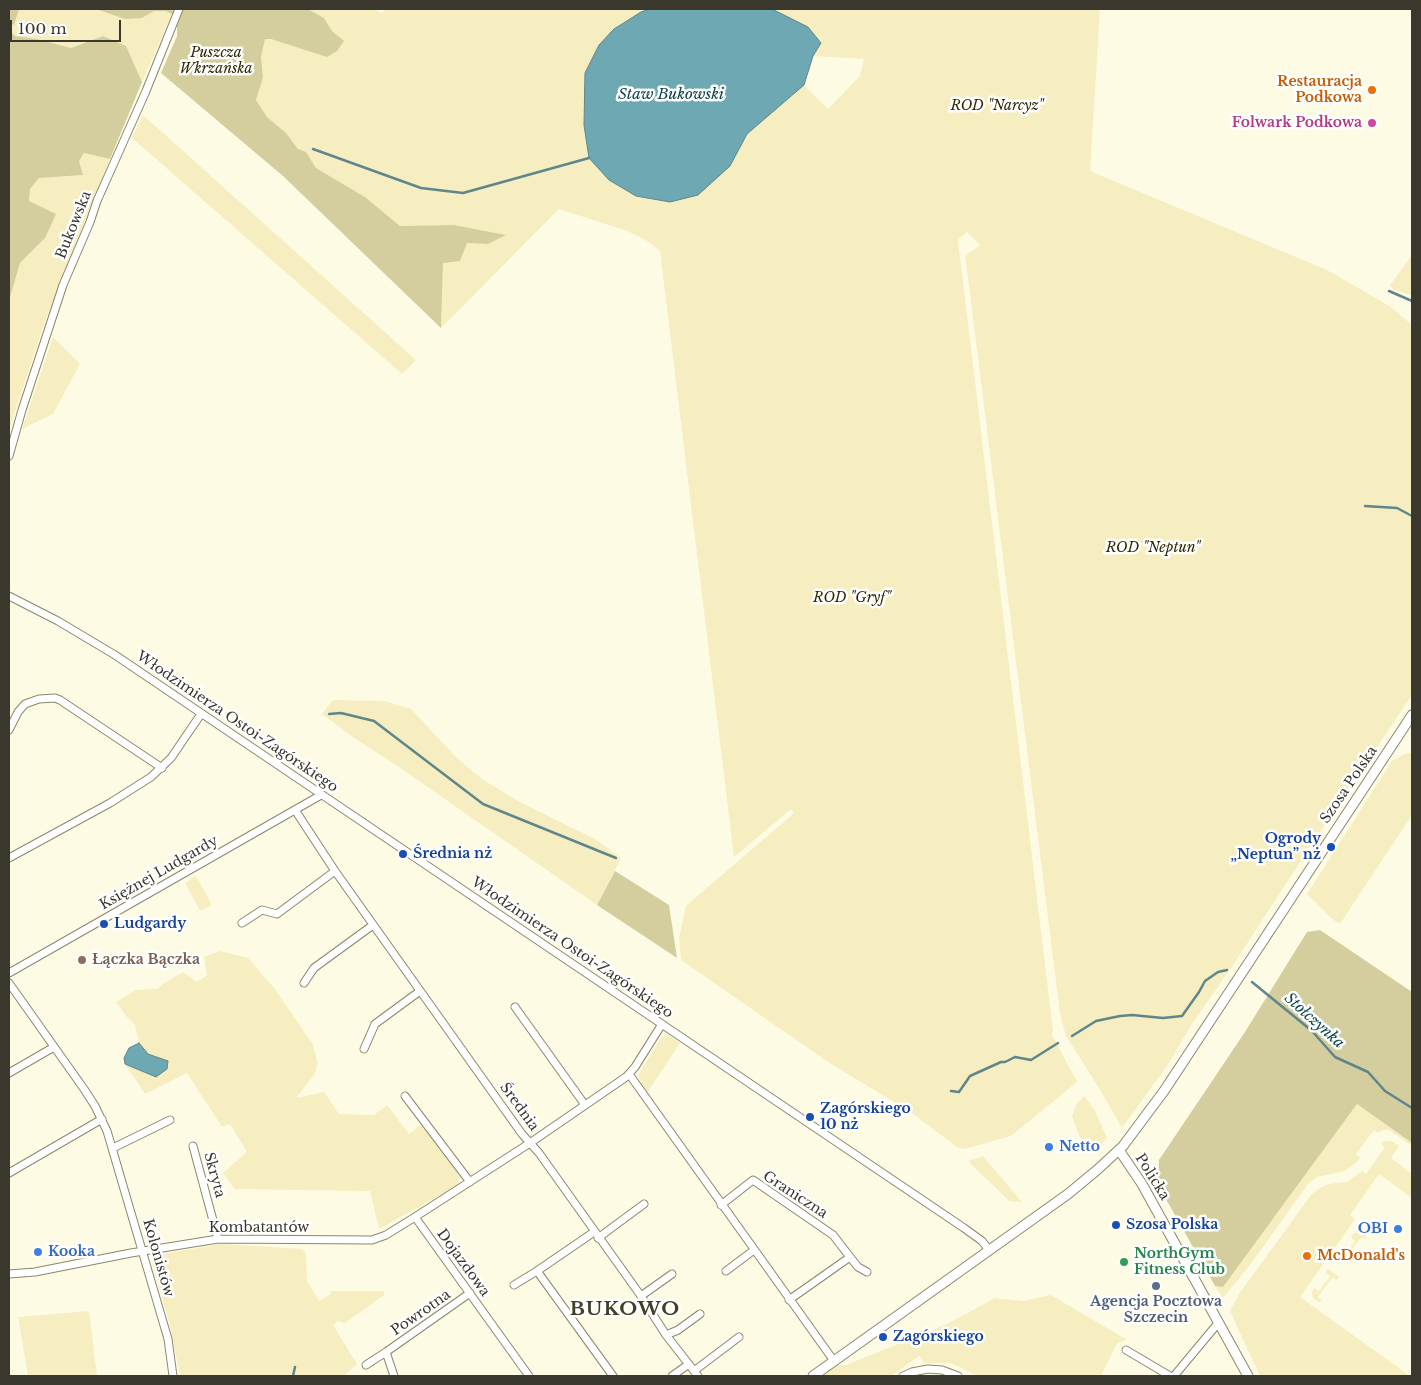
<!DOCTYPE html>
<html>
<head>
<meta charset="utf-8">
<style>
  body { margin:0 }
  #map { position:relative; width:1421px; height:1385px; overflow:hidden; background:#fefbe4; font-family:"Libre Baskerville",serif }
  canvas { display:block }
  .frame { position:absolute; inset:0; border:10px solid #3a382d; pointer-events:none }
  .scale { position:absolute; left:10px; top:20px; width:111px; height:22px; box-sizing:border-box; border:2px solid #3a382d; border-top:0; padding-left:6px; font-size:15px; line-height:18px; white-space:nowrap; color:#3a382d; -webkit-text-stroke:4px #fff; paint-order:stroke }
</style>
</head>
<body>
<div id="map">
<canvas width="1421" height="1385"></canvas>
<div class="frame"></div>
<div class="scale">100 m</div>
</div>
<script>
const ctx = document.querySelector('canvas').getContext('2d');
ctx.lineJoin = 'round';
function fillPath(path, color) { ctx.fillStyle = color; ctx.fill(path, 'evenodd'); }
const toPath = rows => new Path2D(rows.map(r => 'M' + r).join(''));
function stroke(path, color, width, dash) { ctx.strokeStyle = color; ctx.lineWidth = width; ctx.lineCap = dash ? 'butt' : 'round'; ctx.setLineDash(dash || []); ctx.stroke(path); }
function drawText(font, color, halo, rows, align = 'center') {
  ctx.font = font + ' "Libre Baskerville",serif'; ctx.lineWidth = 5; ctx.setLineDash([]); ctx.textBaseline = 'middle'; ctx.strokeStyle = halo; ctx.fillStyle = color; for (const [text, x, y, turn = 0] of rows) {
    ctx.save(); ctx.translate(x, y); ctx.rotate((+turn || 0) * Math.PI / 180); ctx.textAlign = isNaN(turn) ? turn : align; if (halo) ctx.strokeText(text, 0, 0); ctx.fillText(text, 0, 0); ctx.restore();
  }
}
const green = toPath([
  [19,9,96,9,142,18,154,11,166,11,172,14,142,82,126,46,103,36,71,48,37,39,15,36,9,30,9,22,14,24],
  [308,9,372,9,383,13,384,9,650,9,641,12,730,166,747,134,804,85,828,109,860,76,864,59,813,56,821,42,808,27,772,9,1100,9,1090,171,1327,270,1391,307,1412,325,1412,695,1310,847,1233,965,1192,1024,1167,1066,1122,1128,1099,1088,1066,1036,1060,1014,966,262,965,256,980,245,967,232,958,240,1053,1031,1052,1035,1077,1082,1011,1136,965,1149,957,1147,909,1111,831,1064,681,960,679,938,686,906,794,813,791,809,734,857,660,251,649,242,627,231,559,209,441,328,443,263,467,243,488,244,505,235,454,225,400,226,365,197,316,168,306,152,298,149,286,133,267,117,256,100,263,78,261,57,265,39,343,42,332,31,324,18],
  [143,115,416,360,402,374,132,138],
  [84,153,110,159,44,324,9,430,9,301,20,263,45,238,29,201,30,189,39,178,83,175,79,161],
  [1412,255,1412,295,1393,290,1390,285],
  [53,337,80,364,53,414,22,429],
  [333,700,384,701,411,709,458,759,482,779,518,801,595,839,621,858,597,905,396,765,357,740,322,714],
  [1407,753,1412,754,1412,815,1340,924,1332,919,1307,894,1392,761],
  [196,876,212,905,200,911,185,883],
  [220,951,248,958,275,989,313,1045,318,1064,314,1075,296,1098,324,1092,339,1114,374,1115,387,1105,409,1134,419,1126,423,1126,456,1170,459,1178,458,1185,379,1229,370,1191,235,1189,223,1173,247,1152,230,1124,222,1127,187,1073,145,1094,125,1064,146,1073,148,1054,139,1043,135,1025,127,1017,116,1002,136,990,157,989,164,983,183,972,197,982,207,975,204,957],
  [668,1035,680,1043,647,1093,639,1078,639,1074,661,1038,663,1036],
  [1084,1096,1094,1109,1107,1138,1094,1153,1080,1137,1072,1117,1076,1105],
  [1357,1104,1412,1143,1412,1146,1389,1130,1383,1130,1378,1133,1374,1130,1356,1154,1361,1158,1353,1165,1344,1171,1317,1177,1308,1184,1253,1261,1223,1298,1215,1286,1223,1287],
  [1386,1141,1392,1141,1399,1146,1391,1158,1412,1174,1412,1198,1379,1174,1350,1215,1355,1219,1300,1297,1410,1376,1260,1376,1230,1311,1239,1294,1311,1195,1320,1188,1329,1184,1347,1182,1362,1171,1366,1174,1385,1147,1381,1144],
  [983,1156,1022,1202,1009,1201,968,1161],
  [1360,1232,1365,1235,1366,1239,1361,1237,1347,1257,1350,1262,1346,1263,1338,1258,1338,1256,1340,1252,1344,1255,1355,1241,1351,1237,1354,1233],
  [221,1244,302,1249,306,1254,307,1281,319,1301,331,1294,331,1291,384,1291,384,1295,345,1323,338,1321,333,1325,357,1364,344,1376,180,1376,170,1325,152,1263,156,1255],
  [1328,1269,1339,1277,1337,1280,1332,1278,1318,1297,1322,1301,1319,1302,1313,1298,1312,1292,1314,1288,1319,1291,1330,1276,1325,1272],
  [1051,1295,1127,1340,1117,1343,1101,1376,977,1376,951,1363,924,1363,919,1356,891,1376,821,1376,837,1365,846,1365,945,1325,995,1298,1024,1301],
  [89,1311,97,1376,28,1376,18,1317]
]);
const forest = toPath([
  [9,9,19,9,14,25,9,22],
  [96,9,308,9,324,18,332,31,344,41,337,51,327,57,271,39,265,39,261,57,263,78,256,100,267,117,286,133,298,149,306,152,316,168,365,197,400,226,454,225,506,235,488,244,467,243,460,261,443,263,441,328,283,176,161,73,177,36,177,26,175,16,166,11,154,11,142,18,125,19],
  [9,30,15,36,37,39,71,48,103,36,126,46,142,82,110,159,84,153,79,161,83,175,39,178,30,189,29,201,56,214,45,238,20,263,9,301],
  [615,871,669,905,677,958,597,905],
  [1320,930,1412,992,1412,1143,1357,1104,1223,1287,1215,1286,1158,1185,1159,1160,1245,1032,1307,932]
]);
const water = toPath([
  [650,9,772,9,808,27,821,43,813,56,804,85,747,134,730,166,698,195,670,202,636,196,609,180,589,158,584,125,585,73,599,45,614,29,641,12,650,9],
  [139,1043,148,1054,168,1061,167,1069,156,1077,125,1064,124,1058,129,1048,139,1043]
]);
const stream = toPath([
  [313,149,421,188,463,193,589,158],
  [1389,291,1412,301],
  [1365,506,1397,508,1412,516],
  [329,714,341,713,374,721,483,804,616,858],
  [1252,982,1312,1031,1335,1057,1368,1072,1385,1091,1412,1108],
  [1072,1036,1096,1021,1120,1016,1132,1015,1163,1018,1182,1016,1199,992,1205,981,1218,972,1227,970],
  [951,1091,959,1092,970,1076,1001,1062,1005,1062,1015,1057,1031,1060,1058,1043],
  [293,1376,295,1367]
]);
const minor = toPath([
  [9,456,22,410,63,285,90,222,97,201,146,91,179,9],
  [9,596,58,621,115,655,964,1228,982,1241,989,1250],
  [9,730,18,712,25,704,39,699,55,698,60,700,162,768],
  [295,810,335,871,522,1134,539,1153,641,1296,666,1335,698,1376],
  [9,858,110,803,151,777,171,758,201,714],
  [242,923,262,910,277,914,335,871],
  [9,973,321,795],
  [9,983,84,1089,95,1106,107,1131,168,1339,173,1376],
  [304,983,314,968,373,925],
  [515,1007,585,1105],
  [364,1049,375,1024,420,991],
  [9,1073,54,1047],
  [629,1074,834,1361],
  [405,1096,470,1182],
  [193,1146,218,1239],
  [113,1148,170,1120],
  [9,1173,102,1119],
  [721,1205,753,1180,833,1235,850,1257,789,1300],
  [594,1232,537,1271,613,1376],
  [598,1238,644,1204],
  [850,1257,858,1267,867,1272],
  [726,1271,754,1250],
  [9,1274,35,1272,131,1253,218,1239,372,1240,386,1235,415,1217],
  [514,1285,537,1271],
  [641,1296,672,1274],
  [666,1335,678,1330,700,1314],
  [1126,1350,1170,1376],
  [366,1365,386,1352],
  [694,1371,739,1337],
  [394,1376,386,1352,470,1293],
  [529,1376,415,1217,530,1143,626,1077,635,1067,662,1024],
  [672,1376,689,1364],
  [903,1376,912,1372,928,1369,942,1370,958,1376],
  [1174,1376,1219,1322]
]);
const tertiary = toPath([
  [1119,1150,1142,1184,1248,1376],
  [813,1376,1068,1194,1097,1170,1123,1146,1164,1091,1412,715]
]);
const markers = [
  [1372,90,5,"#e8710a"],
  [1372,123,5,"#d1479c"],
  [1331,847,5,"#1a4fb4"],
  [403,854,5,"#1a4fb4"],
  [104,924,5,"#1a4fb4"],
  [82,960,5,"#8d6e63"],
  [810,1117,5,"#1a4fb4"],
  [1049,1147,5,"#3f7fe0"],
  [1116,1225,5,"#1a4fb4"],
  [1398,1229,5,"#3f7fe0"],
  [38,1252,5,"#3f7fe0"],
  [1307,1256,5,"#e8710a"],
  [1124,1262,5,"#2e9e5b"],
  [1156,1286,5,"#5c6f8a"],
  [883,1337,5,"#1a4fb4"]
];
const parkNames = [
  ["Puszcza",216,53],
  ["Wkrzańska",216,69],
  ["ROD \"Narcyz\"",997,106],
  ["ROD \"Neptun\"",1153,548],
  ["ROD \"Gryf\"",852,598]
];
const foodNames = [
  ["Restauracja",1362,82],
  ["Podkowa",1362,98],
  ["McDonald's",1317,1256,"left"]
];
const hotelNames = [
  ["Folwark Podkowa",1362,123]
];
const streetNames = [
  ["Bukowska",74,225,-68],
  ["Włodzimierza Ostoi-Zagórskiego",237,722,34],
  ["Szosa Polska",1349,785,-56],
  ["Księżnej Ludgardy",159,873,-30],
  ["Włodzimierza Ostoi-Zagórskiego",572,948,34],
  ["Średnia",519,1107,54],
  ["Skryta",214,1175,75],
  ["Policka",1152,1177,58],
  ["Graniczna",795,1195,33],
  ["Kombatantów",259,1228],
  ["Kolonistów",158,1258,74],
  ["Dojazdowa",463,1263,54],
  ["Powrotna",421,1313,-35]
];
const transitNames = [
  ["Ogrody",1321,839,"right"],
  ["„Neptun” nż",1321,855,"right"],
  ["Średnia nż",413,854],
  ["Ludgardy",114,924],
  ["Zagórskiego",820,1109],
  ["10 nż",820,1125],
  ["Szosa Polska",1126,1225],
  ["Zagórskiego",893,1337]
];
const educationNames = [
  ["Łączka Bączka",92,960]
];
const shopNames = [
  ["Netto",1059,1147],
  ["OBI",1388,1229,"right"],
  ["Kooka",48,1252]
];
const leisureNames = [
  ["NorthGym",1134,1254],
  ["Fitness Club",1134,1270]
];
const serviceNames = [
  ["Agencja Pocztowa",1156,1302],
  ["Szczecin",1156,1318]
];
const waterNames = [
  ["Staw Bukowski",671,95],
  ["Stołczynka",1314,1021,42]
];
const districtNames = [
  ["BUKOWO",625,1310]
];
fillPath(green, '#f6eec1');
fillPath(forest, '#d4cd9d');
fillPath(water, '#6da8b3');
stroke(water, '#5e868b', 1);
stroke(stream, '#5e868b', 2.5);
stroke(minor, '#8b876c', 9);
stroke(tertiary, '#8b876c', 11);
stroke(minor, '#fff', 7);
stroke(tertiary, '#fff', 9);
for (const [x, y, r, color] of markers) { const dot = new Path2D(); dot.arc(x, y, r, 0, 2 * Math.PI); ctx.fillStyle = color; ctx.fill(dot); stroke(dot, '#fff', 2); }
drawText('italic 14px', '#302a03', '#fff', parkNames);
drawText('bold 14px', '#c56008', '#fff', foodNames, 'right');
drawText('bold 14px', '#b23c85', '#fff', hotelNames, 'right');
drawText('14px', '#3a382d', '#fff', streetNames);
drawText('bold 14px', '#164399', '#fff', transitNames, 'left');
drawText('bold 14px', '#785e54', '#fff', educationNames, 'left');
drawText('bold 14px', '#366cbe', '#fff', shopNames, 'left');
drawText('bold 14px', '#27864d', '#fff', leisureNames, 'left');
drawText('bold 14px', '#4e5e75', '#fff', serviceNames);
drawText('italic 15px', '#0d454d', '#fff', waterNames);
ctx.letterSpacing = '1px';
drawText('bold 19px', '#433f27', '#fff', districtNames);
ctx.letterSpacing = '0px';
</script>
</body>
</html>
